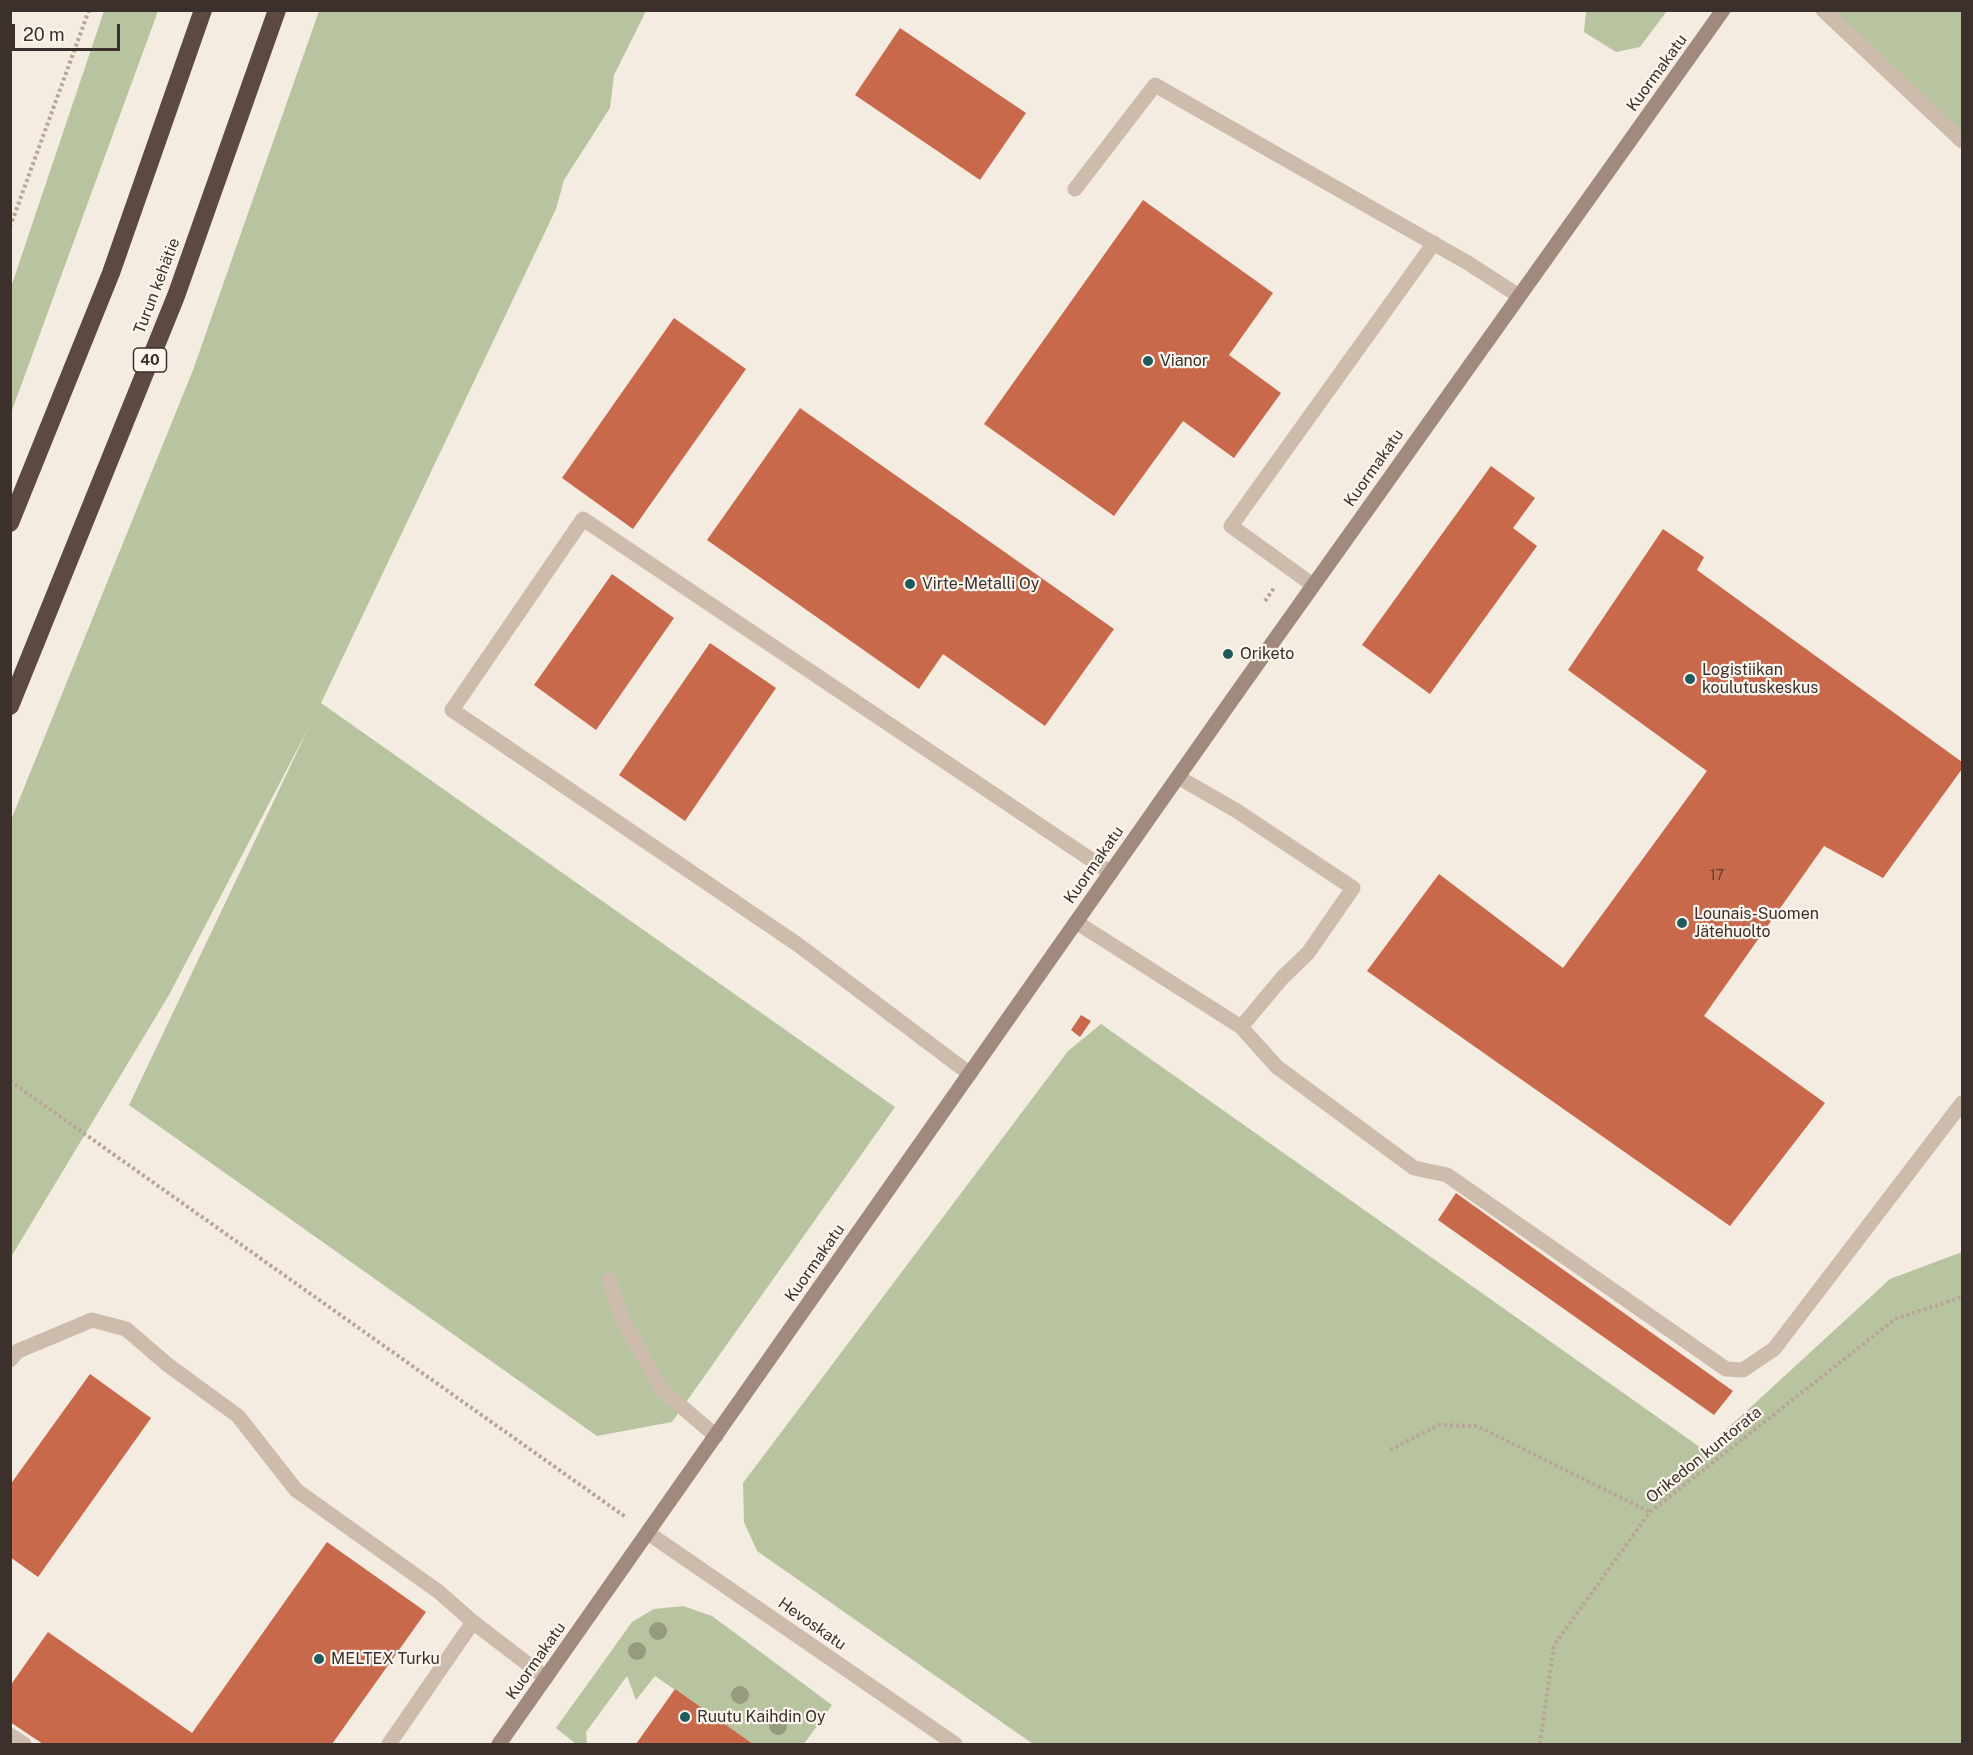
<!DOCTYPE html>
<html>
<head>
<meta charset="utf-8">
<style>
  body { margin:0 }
  #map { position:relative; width:1973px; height:1755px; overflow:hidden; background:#f4ebe1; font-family:"Public Sans",sans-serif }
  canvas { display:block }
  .frame { position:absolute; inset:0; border:12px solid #3b302b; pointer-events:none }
  .scale { position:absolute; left:12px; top:24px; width:108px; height:27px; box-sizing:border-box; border:3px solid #3b302b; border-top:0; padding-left:8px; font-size:18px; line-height:21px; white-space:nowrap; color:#3b302b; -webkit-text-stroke:4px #fbf5ee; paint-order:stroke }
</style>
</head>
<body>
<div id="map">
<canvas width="1973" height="1755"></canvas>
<div class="frame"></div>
<div class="scale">20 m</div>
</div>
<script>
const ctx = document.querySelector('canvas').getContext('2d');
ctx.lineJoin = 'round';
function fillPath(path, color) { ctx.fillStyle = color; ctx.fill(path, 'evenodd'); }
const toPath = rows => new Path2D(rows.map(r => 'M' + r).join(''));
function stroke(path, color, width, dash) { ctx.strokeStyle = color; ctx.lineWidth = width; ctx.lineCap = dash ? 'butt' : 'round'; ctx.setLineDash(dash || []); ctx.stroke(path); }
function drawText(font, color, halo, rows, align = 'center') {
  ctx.font = font + ' "Public Sans",sans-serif'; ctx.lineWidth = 4.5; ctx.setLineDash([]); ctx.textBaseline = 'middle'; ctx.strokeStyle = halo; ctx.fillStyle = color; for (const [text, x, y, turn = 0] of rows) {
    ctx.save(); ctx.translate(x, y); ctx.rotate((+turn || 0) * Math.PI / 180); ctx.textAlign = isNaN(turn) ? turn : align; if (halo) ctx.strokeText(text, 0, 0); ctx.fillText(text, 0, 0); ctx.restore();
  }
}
const green = toPath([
  [104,11,158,11,11,413,11,287],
  [319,11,646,11,614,75,610,108,564,180,556,209,321,703,895,1107,672,1422,597,1436,129,1105,309,727,169,995,11,1257,11,820,193,370],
  [1586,11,1586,10,1667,11,1640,47,1616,52,1584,32],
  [1816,11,1962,11,1962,147],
  [1101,1024,1704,1450,1890,1279,1962,1252,1962,1744,1033,1744,757,1551,744,1522,743,1483,1068,1051],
  [683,1606,712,1616,832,1705,804,1744,753,1744,655,1676,636,1700,627,1676,586,1732,587,1744,576,1744,556,1728,632,1622,654,1609]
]);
const building = toPath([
  [900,28,1026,113,980,180,855,95],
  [1143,200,1273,293,1229,355,1281,393,1234,458,1183,421,1114,516,984,424],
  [674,318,746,369,633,529,562,478],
  [800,408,1114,629,1045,726,943,654,919,689,707,540],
  [1491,466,1535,498,1513,528,1537,546,1430,694,1362,645],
  [1663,529,1704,557,1697,570,1962,762,1962,769,1883,878,1824,846,1704,1016,1825,1103,1730,1226,1367,971,1439,874,1563,968,1707,771,1568,670],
  [612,574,674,618,596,730,534,685],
  [710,643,776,688,685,821,619,775],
  [1081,1015,1091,1021,1080,1037,1071,1030],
  [1456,1193,1733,1391,1714,1415,1438,1220],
  [90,1374,151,1418,38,1577,10,1557,10,1485],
  [327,1542,426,1612,332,1744,43,1744,10,1722,10,1686,48,1632,192,1733],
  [675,1689,753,1744,636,1744]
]);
const path = toPath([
  [10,227,89,10],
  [1265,601,1274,588],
  [10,1081,627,1518],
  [1390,1450,1439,1425,1477,1426,1650,1512],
  [1540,1744,1554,1645,1650,1512,1895,1319,1962,1297]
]);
const lane = toPath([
  [1075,189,1155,85,1468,263,1519,296],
  [1313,585,1231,526,1434,243],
  [1178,777,1237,811,1353,888,1308,953,1283,977,1241,1027,1277,1067,1414,1168,1447,1175,1726,1369,1743,1370,1774,1349,1962,1103],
  [1076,922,1241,1027],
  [970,1074,797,944,452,710,583,519,1111,873],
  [609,1280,623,1320,662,1390,716,1436],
  [10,1360,18,1351,92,1320,126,1329,168,1365,238,1416,296,1490,439,1592,473,1622,546,1678],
  [10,1735,24,1744],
  [389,1744,473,1622]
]);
const street = toPath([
  [1823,10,1962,141],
  [648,1533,955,1744]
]);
const secondary = toPath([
  [499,1744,1241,687,1723,10]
]);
const highway = toPath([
  [10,523,111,273,203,10],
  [10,706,176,296,277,10]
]);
const trees = [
  [658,1631],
  [637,1651],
  [740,1695],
  [778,1726]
];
const markers = [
  [1148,361,6,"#1f5a5e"],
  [910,584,6,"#1f5a5e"],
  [1228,654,6,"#1f5a5e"],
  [1690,679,6,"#1f5a5e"],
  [1682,923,6,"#1f5a5e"],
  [319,1659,6,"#1f5a5e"],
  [685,1717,6,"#1f5a5e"]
];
const numberNames = [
  ["17",1717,876]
];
const shields = [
  [150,360,33]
];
const shieldNames = [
  ["40",150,360]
];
const streetNames = [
  ["Kuormakatu",1657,73,-54],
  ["Turun kehätie",157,286,-69],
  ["Kuormakatu",1374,468,-55],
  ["Kuormakatu",1094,865,-55],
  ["Kuormakatu",815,1263,-55],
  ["Orikedon kuntorata",1704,1455,-39],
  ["Hevoskatu",812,1624,35],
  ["Kuormakatu",536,1661,-55]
];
const poiNames = [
  ["Vianor",1160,361],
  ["Virte-Metalli Oy",922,584],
  ["Oriketo",1240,654],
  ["Logistiikan",1702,670],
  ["koulutuskeskus",1702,688],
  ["Lounais-Suomen",1694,914],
  ["Jätehuolto",1694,932],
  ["MELTEX Turku",331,1659],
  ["Ruutu Kaihdin Oy",697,1717]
];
fillPath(green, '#b8c4a0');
fillPath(building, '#c8694b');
stroke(path, '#b9a596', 4, [3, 3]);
stroke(lane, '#cdbbac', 15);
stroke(street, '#cdbbac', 15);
stroke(secondary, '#a18a7d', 15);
stroke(highway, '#5c4a42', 18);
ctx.fillStyle = '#969b7f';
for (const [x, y] of trees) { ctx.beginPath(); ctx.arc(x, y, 9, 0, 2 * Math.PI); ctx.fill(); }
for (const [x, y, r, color] of markers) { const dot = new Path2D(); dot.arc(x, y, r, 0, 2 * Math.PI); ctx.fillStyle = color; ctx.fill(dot); stroke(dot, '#fbf5ee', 2); }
drawText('14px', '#5e3e33', null, numberNames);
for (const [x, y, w] of shields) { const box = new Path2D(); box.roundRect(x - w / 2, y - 12, w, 24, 4.5); ctx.fillStyle = '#fbf5ee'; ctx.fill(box); stroke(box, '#3b302b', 1.5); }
drawText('bold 15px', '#3b302b', null, shieldNames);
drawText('16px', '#3b302b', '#fbf5ee', streetNames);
drawText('16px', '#3b302b', '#fbf5ee', poiNames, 'left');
</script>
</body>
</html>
